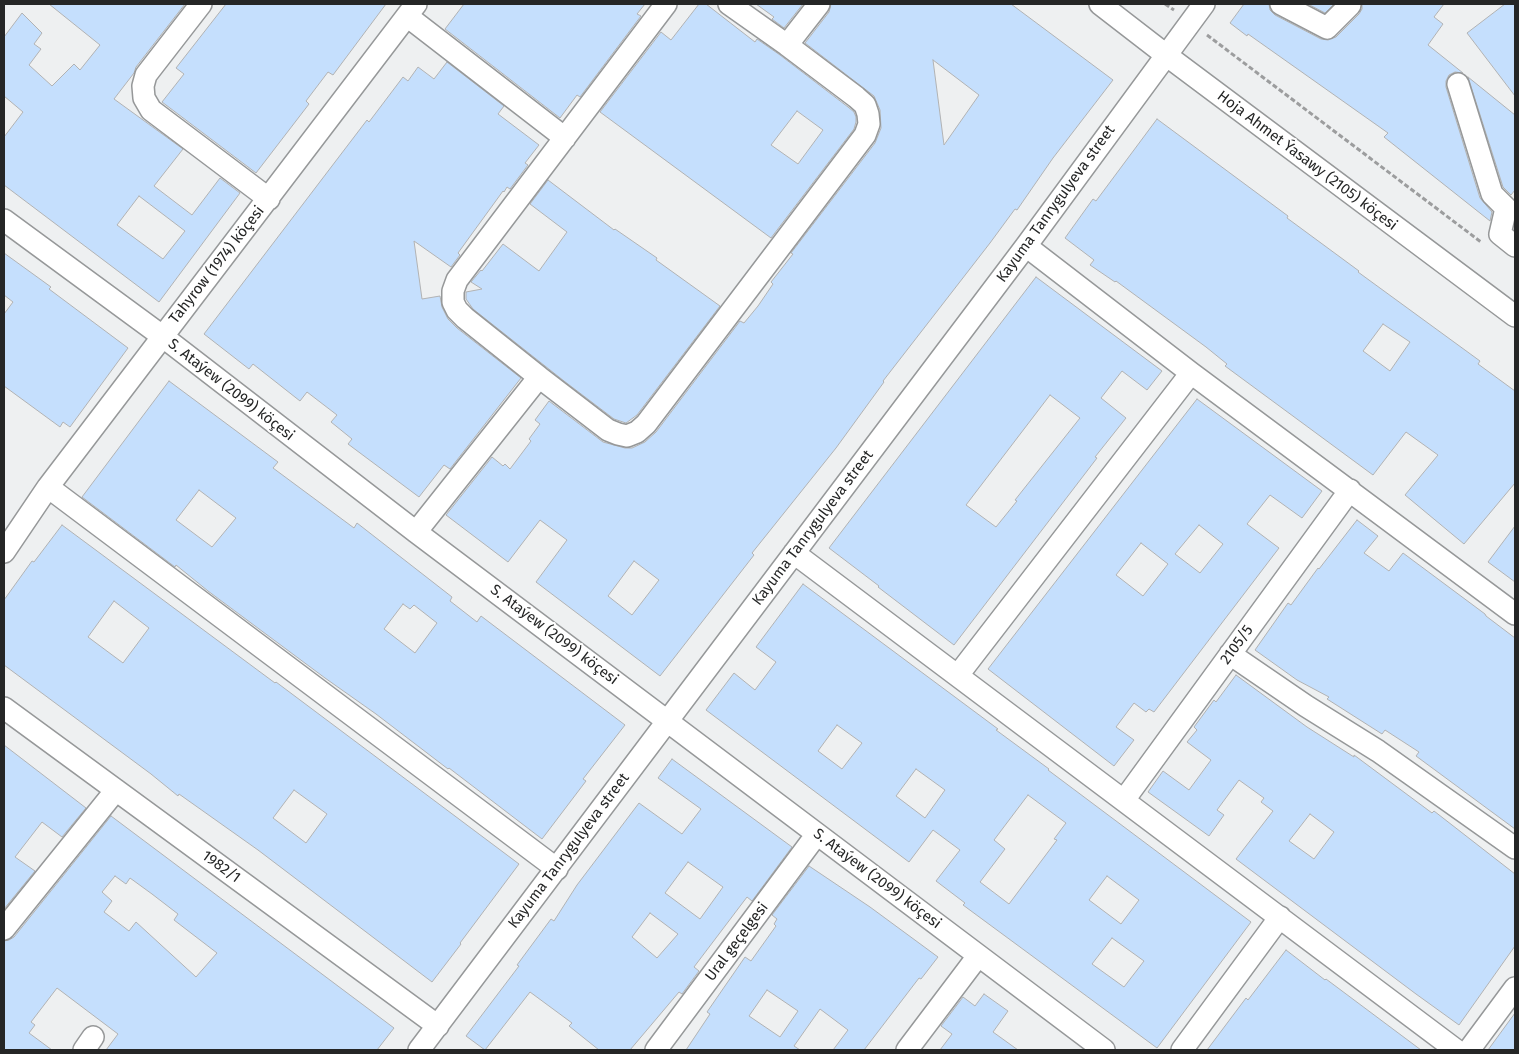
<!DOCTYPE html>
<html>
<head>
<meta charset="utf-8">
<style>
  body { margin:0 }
  #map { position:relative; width:1519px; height:1054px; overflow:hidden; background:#eef0f1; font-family:"Fira Sans",sans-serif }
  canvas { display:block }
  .frame { position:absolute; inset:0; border:5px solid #252626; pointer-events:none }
</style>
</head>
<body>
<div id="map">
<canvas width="1519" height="1054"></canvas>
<div class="frame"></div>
</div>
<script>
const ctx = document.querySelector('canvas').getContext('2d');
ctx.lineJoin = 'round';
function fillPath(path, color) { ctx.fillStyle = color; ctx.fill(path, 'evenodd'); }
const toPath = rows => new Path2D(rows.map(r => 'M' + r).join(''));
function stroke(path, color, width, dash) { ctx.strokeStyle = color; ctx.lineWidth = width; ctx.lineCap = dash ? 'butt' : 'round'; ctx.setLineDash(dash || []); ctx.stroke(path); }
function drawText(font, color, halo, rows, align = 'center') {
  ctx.font = font + ' "Fira Sans",sans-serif'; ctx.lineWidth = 4; ctx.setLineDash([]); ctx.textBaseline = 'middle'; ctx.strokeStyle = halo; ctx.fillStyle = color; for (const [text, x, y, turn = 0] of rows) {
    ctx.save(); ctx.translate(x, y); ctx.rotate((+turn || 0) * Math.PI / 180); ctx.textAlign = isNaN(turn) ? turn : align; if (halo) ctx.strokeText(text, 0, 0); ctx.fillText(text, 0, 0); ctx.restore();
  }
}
const building = toPath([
  [49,4,185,4,136,67,134,73,114,99,183,149,154,186,192,215,220,178,240,193,159,302,4,185,4,137,23,112,4,96,4,37,22,13,42,33,34,44,41,49,29,65,52,86,74,64,80,70,100,45,49,4],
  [139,196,185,231,163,259,117,225,139,196],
  [226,4,386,4,333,75,328,72,306,101,309,104,256,173,162,102,184,74,176,68,226,4],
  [464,4,645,4,637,14,641,16,580,97,577,95,560,118,445,29,464,4],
  [699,4,706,4,755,42,757,39,780,55,848,107,854,112,856,117,856,122,854,129,771,238,600,112,661,32,671,40,699,4],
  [797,111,823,130,798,164,771,145,797,111],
  [756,4,803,4,784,28,772,19,774,17,756,4],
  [831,4,1011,4,1113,80,1053,158,1017,210,1015,209,990,243,883,381,884,382,836,448,752,553,754,555,660,676,536,582,567,540,540,520,508,562,446,515,492,457,503,466,505,464,510,469,531,441,529,439,540,424,535,420,549,401,603,442,625,448,632,448,645,442,656,432,740,321,744,323,758,306,773,284,771,282,793,254,791,253,875,143,881,128,880,110,874,96,805,43,829,12,831,4],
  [933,60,979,95,944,145,933,60],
  [634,561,659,580,632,615,608,596,634,561],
  [1244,4,1269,4,1270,10,1275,15,1321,39,1328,40,1336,37,1359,14,1362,9,1362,4,1444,4,1434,17,1443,24,1428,45,1463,73,1455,72,1449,75,1446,81,1446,87,1480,198,1492,212,1490,221,1384,137,1388,133,1248,34,1247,36,1230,23,1244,4],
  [1308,4,1334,4,1325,13,1308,4],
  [1505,4,1515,4,1515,96,1467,33,1505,4],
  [447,62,504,106,498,114,539,145,525,163,528,165,510,189,507,187,504,192,503,191,458,253,460,255,451,267,414,241,422,299,440,296,442,307,448,319,457,328,521,378,450,469,444,465,419,497,348,444,352,439,331,422,337,415,307,392,300,401,253,364,249,369,204,334,367,120,369,122,403,77,408,81,418,67,434,79,447,62],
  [1468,77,1515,115,1515,190,1511,195,1503,187,1468,77],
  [1157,119,1288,216,1287,218,1359,271,1358,272,1480,361,1478,364,1515,391,1515,483,1464,544,1405,495,1438,455,1406,432,1373,475,1225,366,1227,364,1206,347,1116,281,1115,282,1090,265,1094,260,1065,238,1093,199,1096,201,1157,119],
  [1383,324,1410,342,1390,371,1363,351,1383,324],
  [548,180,614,230,615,229,657,258,656,260,720,306,637,415,626,423,614,419,564,381,473,309,466,299,466,292,482,289,471,282,481,270,482,271,503,244,539,271,567,232,530,204,548,180],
  [4,253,51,287,49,289,128,348,70,427,63,422,60,427,4,386,4,314,13,302,4,295,4,253],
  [1036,277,1162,371,1147,390,1122,371,1101,398,1126,418,1095,457,1097,458,954,645,878,587,879,586,829,548,1036,277],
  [1050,395,1080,418,1015,500,1017,501,996,527,966,505,1050,395],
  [169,381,278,462,273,468,354,528,357,523,452,597,450,601,477,622,481,616,625,725,583,779,586,781,542,839,449,768,448,769,376,714,325,678,208,591,176,565,175,567,82,497,169,381],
  [199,490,236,518,212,547,176,520,199,490],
  [403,604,410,609,414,605,437,623,415,653,384,629,403,604],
  [1197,399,1322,491,1302,518,1270,495,1247,524,1279,548,1154,712,1149,709,1146,712,1134,703,1116,727,1134,740,1114,766,988,669,1197,399],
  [1199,525,1223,544,1200,573,1175,554,1199,525],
  [1141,543,1168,564,1143,596,1116,575,1141,543],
  [1357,520,1378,536,1364,553,1389,571,1403,553,1485,614,1486,616,1515,638,1515,829,1416,756,1419,752,1385,730,1382,734,1327,699,1329,697,1297,680,1255,650,1288,603,1291,605,1318,568,1319,569,1357,520],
  [62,525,275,683,276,682,519,864,460,943,461,944,432,982,258,850,179,794,178,796,151,774,4,665,4,600,32,561,34,562,62,525],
  [114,601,149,628,123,663,88,637,114,601],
  [294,790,327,814,306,843,273,818,294,790],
  [1515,526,1515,582,1488,562,1515,526],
  [803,584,998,729,996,730,1049,769,1048,770,1251,922,1157,1048,963,905,965,903,936,881,960,850,933,830,909,862,706,710,734,673,755,690,776,662,756,647,803,584],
  [837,725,862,743,842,769,818,751,837,725],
  [916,769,945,790,925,818,896,796,916,769],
  [1028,795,1066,823,1054,839,1057,840,1009,904,980,882,1005,849,994,840,1028,795],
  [1107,876,1139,900,1121,924,1089,900,1107,876],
  [1112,938,1144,961,1124,987,1092,964,1112,938],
  [1236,675,1307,727,1354,757,1354,755,1432,813,1434,811,1515,874,1515,946,1459,1025,1416,994,1236,859,1273,811,1261,802,1264,798,1239,780,1217,810,1224,815,1209,836,1148,792,1163,771,1189,790,1211,760,1187,742,1197,730,1194,727,1214,700,1216,702,1236,675],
  [1310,814,1334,832,1314,859,1289,841,1310,814],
  [4,745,86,808,62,837,42,822,15,857,35,871,4,909,4,745],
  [672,759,792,847,752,901,747,897,694,967,699,971,682,994,679,992,630,1050,599,1050,569,1026,572,1023,530,992,485,1050,466,1036,519,966,517,965,551,919,554,921,577,885,639,803,682,834,701,809,658,778,672,759],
  [688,862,723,887,700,919,665,893,688,862],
  [650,913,678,934,657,958,632,937,650,913],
  [111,816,394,1028,377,1050,106,1050,118,1034,57,988,31,1022,35,1025,29,1033,52,1050,4,1050,4,941,9,940,14,937,111,816],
  [115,876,126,884,130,878,152,894,178,914,174,920,217,953,196,977,136,922,129,931,104,912,112,901,102,892,115,876],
  [809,866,870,907,938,957,921,979,919,978,864,1050,833,1050,848,1030,820,1009,794,1046,800,1050,686,1050,710,1014,707,1012,745,957,751,961,776,926,774,924,777,919,772,915,809,866],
  [767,990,798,1011,780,1037,749,1016,767,990],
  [1286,950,1325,980,1326,979,1421,1050,1207,1050,1246,998,1248,1000,1286,950],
  [984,994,1008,1011,993,1032,1018,1050,940,1050,952,1034,941,1026,963,997,975,1006,984,994],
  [1515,1013,1515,1050,1488,1050,1515,1013]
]);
const path = toPath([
  [1165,4,1174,10],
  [1207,35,1481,242]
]);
const minor = toPath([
  [201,4,146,75,143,86,144,98,151,110,269,199],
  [729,4,787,45,819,4],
  [1100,4,1166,55,1515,316],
  [1281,4,1327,28,1350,5],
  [407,16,565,138],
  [1458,84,1492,194,1506,208,1500,234,1515,246],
  [4,220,162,336,416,532,1104,1050],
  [1026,246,1191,373,1515,614],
  [539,377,608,430,618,434,627,436,637,432,646,424,865,135,869,124,868,114,865,105,856,97,787,45],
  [48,487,557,869],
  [416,532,539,377,465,318,457,310,453,302,453,291,457,280,666,4],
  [4,552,48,487,416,4],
  [794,553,1456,1050],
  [1230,654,1306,706,1378,751,1515,848],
  [958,675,1191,373],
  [4,708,438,1026],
  [1124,800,1350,490],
  [4,929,116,790],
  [84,1050,93,1037],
  [419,1050,1026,246,1204,4],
  [656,1050,817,834],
  [907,1050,978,956],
  [1182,1050,1280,917],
  [1469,1050,1515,988]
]);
const streetNames = [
  ["Hoja Ahmet Ýasawy (2105) köçesi",1307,161,37],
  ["Kayuma Tanrygulyeva street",1056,204,-54],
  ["Tahyrow (1974) köçesi",217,265,-52],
  ["S. Ataýew (2099) köçesi",231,390,38],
  ["Kayuma Tanrygulyeva street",813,528,-53],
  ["S. Ataýew (2099) köçesi",554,635,37],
  ["2105/5",1237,645,-54],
  ["Kayuma Tanrygulyeva street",569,851,-53],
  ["1982/1",221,867,36],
  ["S. Ataýew (2099) köçesi",877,879,37],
  ["Ural geçelgesi",737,942,-53]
];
fillPath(building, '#c5dffd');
stroke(building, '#b1b2b3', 1);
stroke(minor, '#969899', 24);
stroke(path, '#9c9d9e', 3, [5, 2.5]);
stroke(minor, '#fff', 21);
drawText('15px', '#252626', '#fff', streetNames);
</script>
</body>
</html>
